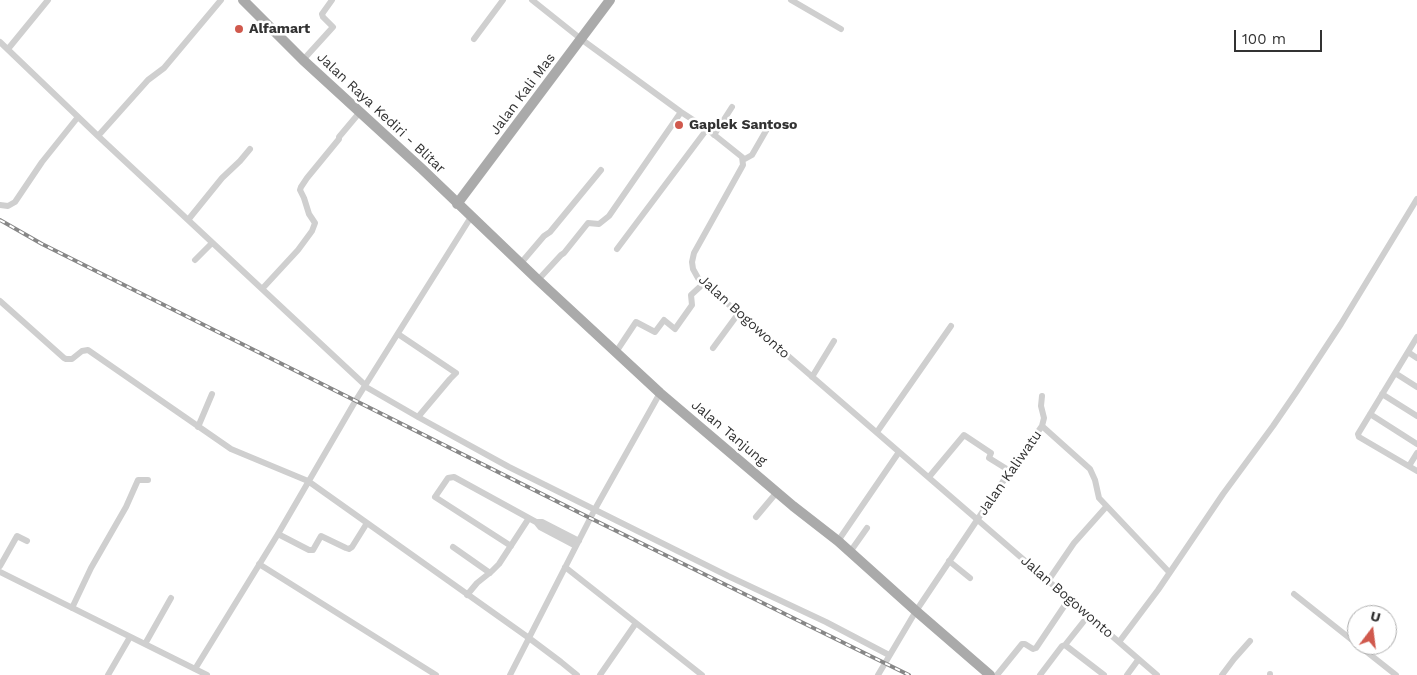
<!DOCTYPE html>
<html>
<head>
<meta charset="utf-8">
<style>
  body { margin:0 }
  #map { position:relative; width:1417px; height:675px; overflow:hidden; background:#fff; font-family:"Work Sans",sans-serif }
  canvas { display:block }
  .north { position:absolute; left:1347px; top:605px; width:50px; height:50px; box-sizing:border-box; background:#fff; border:1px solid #adadad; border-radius:50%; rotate:15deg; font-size:14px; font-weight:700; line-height:20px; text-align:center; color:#323232 }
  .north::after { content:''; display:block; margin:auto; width:18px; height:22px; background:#d0594d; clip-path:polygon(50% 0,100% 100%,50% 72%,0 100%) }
  .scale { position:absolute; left:1234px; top:30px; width:88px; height:22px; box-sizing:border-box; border:2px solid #323232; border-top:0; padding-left:6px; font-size:15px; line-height:18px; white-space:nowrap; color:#323232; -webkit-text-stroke:4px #fff; paint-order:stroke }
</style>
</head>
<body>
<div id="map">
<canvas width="1417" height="675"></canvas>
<div class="north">U</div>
<div class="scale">100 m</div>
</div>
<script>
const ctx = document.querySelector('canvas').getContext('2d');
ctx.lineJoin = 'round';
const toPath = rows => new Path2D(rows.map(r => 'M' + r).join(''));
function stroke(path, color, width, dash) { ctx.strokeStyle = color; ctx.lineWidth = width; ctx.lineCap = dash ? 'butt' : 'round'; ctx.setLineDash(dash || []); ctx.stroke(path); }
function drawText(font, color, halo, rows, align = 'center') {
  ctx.font = font + ' "Work Sans",sans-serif'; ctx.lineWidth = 5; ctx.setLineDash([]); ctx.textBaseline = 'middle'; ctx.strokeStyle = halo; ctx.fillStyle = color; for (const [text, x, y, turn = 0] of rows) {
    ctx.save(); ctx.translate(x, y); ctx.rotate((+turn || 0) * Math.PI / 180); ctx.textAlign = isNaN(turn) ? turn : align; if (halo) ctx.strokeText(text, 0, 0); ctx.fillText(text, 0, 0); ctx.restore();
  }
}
const minor = toPath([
  [532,0,581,39,681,112,707,129,742,157,743,165,694,253,692,262,693,269,698,278,1157,675],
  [791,0,841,29],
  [474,39,503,0],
  [0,42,98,136,365,385],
  [8,49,48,0],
  [303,60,333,27,323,17,322,14,332,0],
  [714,135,732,107],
  [98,136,148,80,164,68,221,0],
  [743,160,752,155,767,129],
  [0,205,8,206,15,202,42,162,78,117],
  [188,220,222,178,240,161,250,149],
  [617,249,707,129],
  [195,260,212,243],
  [521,263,544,236,550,232,601,170],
  [538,280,561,255,564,253,588,223,599,224,609,216,681,112],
  [262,289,298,250,312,231,315,223,309,214,304,198,300,190,301,187,307,178,339,139,339,137,360,112],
  [0,301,64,358,66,359,72,359,82,351,88,350,231,449,308,481,529,638,561,662,577,675],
  [398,334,456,373,450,379,418,417],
  [1417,337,1358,434,1359,437,1417,471],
  [713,348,738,314],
  [616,352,636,322,655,332,664,320,675,329,692,305,691,295,703,284],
  [1408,352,1417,358],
  [1395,373,1417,387],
  [812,377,834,341],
  [366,387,418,417,509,467,728,576,826,622,889,655],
  [1382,394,1417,416],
  [1370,414,1417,444],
  [1042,426,1090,469,1095,480,1099,498,1169,572],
  [198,427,212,394],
  [877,432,951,326],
  [1409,466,1417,453],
  [929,477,964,435,991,453,989,458,1010,471],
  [756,517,777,492],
  [536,522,542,522,579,541],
  [278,534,309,550,313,550,321,536,346,548,349,549,352,547,367,523],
  [838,541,899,452],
  [511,546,435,497,448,478,454,477,536,522,540,527,576,546],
  [453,547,490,573],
  [850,552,867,528],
  [949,561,970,578],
  [259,564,436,675],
  [0,566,17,536,27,541],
  [565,567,702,675],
  [0,572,207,675],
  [1048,581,1074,543,1106,507],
  [1294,594,1357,644],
  [467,595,477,583,492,571,499,564,529,518],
  [72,608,91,568,126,507,138,480,148,480],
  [1119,642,1158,590,1223,494,1273,426,1297,391,1341,324,1417,199],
  [145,644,171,598],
  [1065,645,1104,675],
  [1358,645,1396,675],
  [195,669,278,534,356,400,471,217],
  [108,675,130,637],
  [510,675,595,509,660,393],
  [600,675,636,623],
  [878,675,916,611,1010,471,1042,426,1044,418,1041,406,1042,396],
  [997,675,1022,644,1025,644,1033,649,1036,648,1069,599],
  [1040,675,1062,646,1065,645,1088,616],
  [1127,675,1138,660],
  [1222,675,1234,659,1250,641],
  [1270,675,1270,674]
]);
const primary = toPath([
  [243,0,303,60,422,169,538,280,660,393,793,506,838,541,916,611,990,675],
  [457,204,610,0]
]);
const rail = toPath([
  [0,220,42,244,590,518,909,675]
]);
const markers = [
  [239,29,5,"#d0594d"],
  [679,125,5,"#d0594d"]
];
const poiNames = [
  ["Alfamart",249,29],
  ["Gaplek Santoso",689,125]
];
const streetNames = [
  ["Jalan Kali Mas",523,94,-53],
  ["Jalan Raya Kediri - Blitar",381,113,43],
  ["Jalan Bogowonto",744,317,42],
  ["Jalan Tanjung",729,433,40],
  ["Jalan Kaliwatu",1010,473,-55],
  ["Jalan Bogowonto",1067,597,41]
];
stroke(minor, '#cfcfcf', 6);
stroke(primary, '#aaa', 10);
stroke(rail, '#878787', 4);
stroke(rail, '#fff', 2, [5.5]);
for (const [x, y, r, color] of markers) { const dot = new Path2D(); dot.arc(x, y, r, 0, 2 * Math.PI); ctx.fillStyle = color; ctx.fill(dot); stroke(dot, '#fff', 2); }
drawText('bold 14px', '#323232', '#fff', poiNames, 'left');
drawText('14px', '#323232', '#fff', streetNames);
</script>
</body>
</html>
